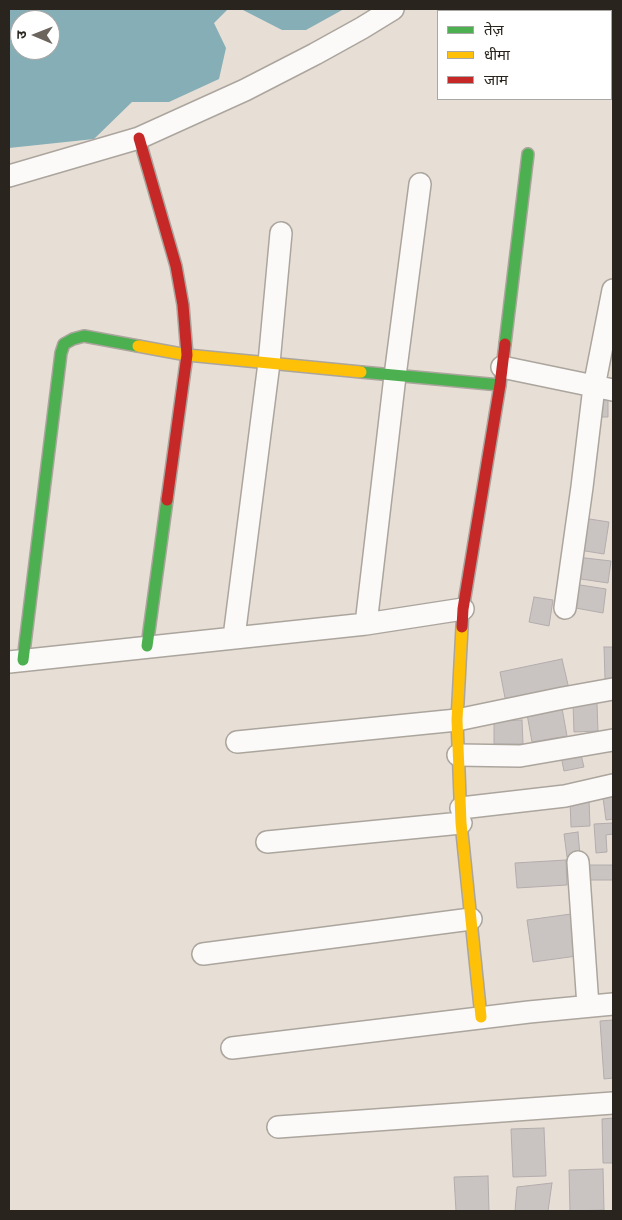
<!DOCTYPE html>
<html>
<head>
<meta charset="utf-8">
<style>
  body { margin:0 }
  #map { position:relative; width:622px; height:1220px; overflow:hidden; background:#e7dfd6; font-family:"Titillium Web","Noto Sans Devanagari",sans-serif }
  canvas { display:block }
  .frame { position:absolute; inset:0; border:10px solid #29241d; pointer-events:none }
  .legend { position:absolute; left:437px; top:10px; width:175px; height:90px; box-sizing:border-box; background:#fff; border:1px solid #a9a7a5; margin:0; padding:6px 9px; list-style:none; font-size:15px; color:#29241d }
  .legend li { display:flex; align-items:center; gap:10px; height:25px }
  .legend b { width:25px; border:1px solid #a9a7a5 }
  .north { position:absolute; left:10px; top:10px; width:50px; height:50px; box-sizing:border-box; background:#fff; border:1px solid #a9a7a5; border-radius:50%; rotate:271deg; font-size:14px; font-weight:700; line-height:20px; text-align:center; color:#29241d }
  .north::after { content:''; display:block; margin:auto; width:18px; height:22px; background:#6c655e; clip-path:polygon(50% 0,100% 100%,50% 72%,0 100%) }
</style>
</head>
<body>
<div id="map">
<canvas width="622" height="1220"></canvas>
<div class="frame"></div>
<ul class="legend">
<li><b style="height:6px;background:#4caf50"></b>तेज़</li>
<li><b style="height:6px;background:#ffc107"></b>धीमा</li>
<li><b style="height:6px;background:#c62828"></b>जाम</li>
</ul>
<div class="north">उ</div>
</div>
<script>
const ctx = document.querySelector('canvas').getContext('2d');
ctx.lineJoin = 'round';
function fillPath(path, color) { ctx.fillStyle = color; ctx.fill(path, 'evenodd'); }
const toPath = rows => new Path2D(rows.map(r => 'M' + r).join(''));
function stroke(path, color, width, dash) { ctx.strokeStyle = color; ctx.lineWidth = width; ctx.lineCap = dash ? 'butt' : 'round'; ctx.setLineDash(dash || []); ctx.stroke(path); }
const water = toPath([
  [9,9,228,9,214,23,226,48,219,79,169,102,132,102,94,139,9,148],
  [20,20,50,20,50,50,20,50],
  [241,9,344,9,306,30,282,30]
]);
const building = toPath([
  [594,398,608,398,608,417,593,417,594,398],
  [583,518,609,522,604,554,579,550,583,518],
  [577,557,611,561,608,583,574,578,577,557],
  [574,584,606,589,603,613,570,607,574,584],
  [534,597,553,600,549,626,529,622,534,597],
  [604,647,613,647,613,679,605,679,604,647],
  [562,659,569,689,506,703,500,672,562,659],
  [597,703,598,731,574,732,573,704,597,703],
  [562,708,567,736,532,742,527,714,562,708],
  [522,720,523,744,494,744,494,721,522,720],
  [580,751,584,767,564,771,561,756,580,751],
  [613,797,613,819,606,820,603,798,613,797],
  [589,800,590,826,571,827,570,801,589,800],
  [613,823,613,834,606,835,607,852,596,853,594,824,613,823],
  [578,832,580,855,567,857,564,834,578,832],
  [566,860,567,885,517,888,515,863,566,860],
  [584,865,613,865,613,880,585,880,584,865],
  [571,914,577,956,533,962,527,920,571,914],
  [613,1020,613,1078,604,1079,600,1021,613,1020],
  [613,1118,613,1163,603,1163,602,1119,613,1118],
  [544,1128,546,1176,513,1177,511,1129,544,1128],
  [603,1169,604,1210,570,1211,569,1170,603,1169],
  [488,1176,489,1211,456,1211,454,1177,488,1176],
  [552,1183,548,1211,515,1211,517,1187,552,1183]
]);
const street = toPath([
  [9,176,139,138,245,90,315,54,362,28,393,9],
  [502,367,613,390],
  [565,608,582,487,594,387,613,290],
  [366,624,395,376,420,184],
  [234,637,269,363,281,233],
  [9,662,366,624,463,609],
  [237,742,457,720,563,698,613,689],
  [458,755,520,756,613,740],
  [461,808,565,796,613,785],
  [267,842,461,823],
  [578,862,588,1006],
  [203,954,471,919],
  [232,1048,529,1012,613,1004],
  [278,1127,613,1103]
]);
const fast = toPath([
  [505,344,528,154],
  [361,372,500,385],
  [147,646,167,500],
  [23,660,61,353,64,344,73,339,84,336,138,346]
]);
const slow = toPath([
  [138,346,187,355,361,372],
  [462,627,457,720,461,823,481,1017]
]);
const jam = toPath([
  [139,138,176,266,183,305,187,355,167,500],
  [462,627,463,609,500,385,505,344]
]);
fillPath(water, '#86aeb6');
fillPath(building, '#c9c3c2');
stroke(building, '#b3acac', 1);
stroke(street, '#aba59d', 24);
stroke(fast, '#aba59d', 14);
stroke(slow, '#aba59d', 14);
stroke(jam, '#aba59d', 14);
stroke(street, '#fbfaf9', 21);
stroke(fast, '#4caf50', 11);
stroke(slow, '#ffc107', 11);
stroke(jam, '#c62828', 11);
</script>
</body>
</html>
